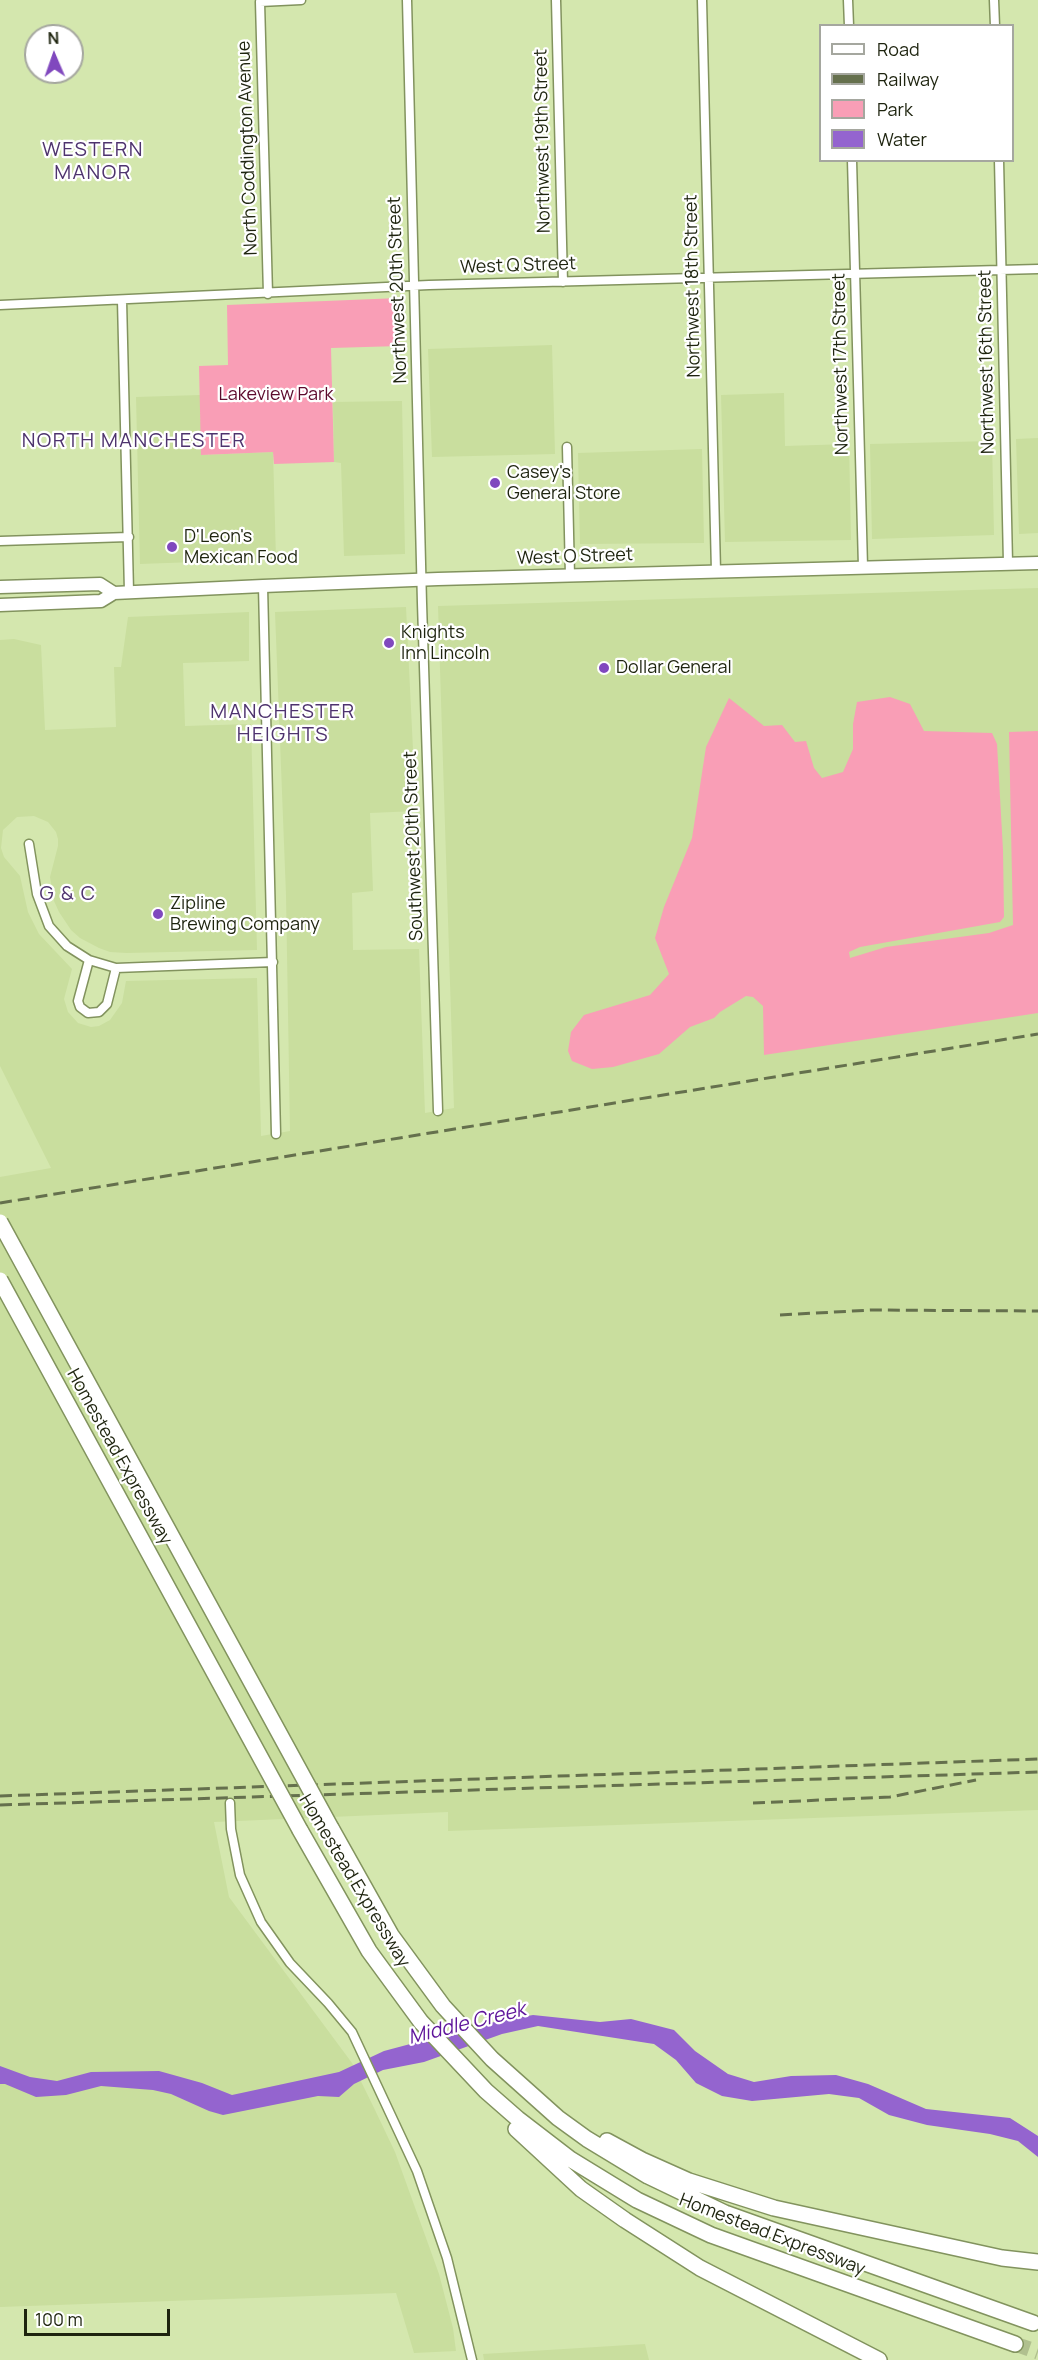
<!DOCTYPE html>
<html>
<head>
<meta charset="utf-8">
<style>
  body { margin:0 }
  #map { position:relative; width:1038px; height:2360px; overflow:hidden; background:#d4e7ae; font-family:Manrope,sans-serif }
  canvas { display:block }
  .legend { position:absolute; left:819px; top:24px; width:195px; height:138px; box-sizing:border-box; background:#fff; border:2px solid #a5a79f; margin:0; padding:8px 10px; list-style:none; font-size:18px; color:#1e240f }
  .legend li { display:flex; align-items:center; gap:12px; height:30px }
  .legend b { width:30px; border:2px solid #a5a79f }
  .north { position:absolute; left:24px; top:24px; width:60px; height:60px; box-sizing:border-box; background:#fff; border:2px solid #a5a79f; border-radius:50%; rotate:358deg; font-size:16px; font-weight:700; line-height:24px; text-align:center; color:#1e240f }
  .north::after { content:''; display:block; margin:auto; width:21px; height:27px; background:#8048be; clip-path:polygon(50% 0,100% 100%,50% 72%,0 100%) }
  .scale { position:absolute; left:24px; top:2309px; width:146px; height:27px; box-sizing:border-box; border:3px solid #1e240f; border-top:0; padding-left:8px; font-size:18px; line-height:21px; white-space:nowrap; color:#1e240f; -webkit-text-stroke:4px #fff; paint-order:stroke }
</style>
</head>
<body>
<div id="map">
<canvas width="1038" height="2360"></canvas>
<ul class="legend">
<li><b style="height:8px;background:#fff"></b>Road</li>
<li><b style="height:8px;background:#65704d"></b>Railway</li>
<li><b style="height:16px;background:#f99eb6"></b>Park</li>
<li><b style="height:16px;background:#9464cf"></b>Water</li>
</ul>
<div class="north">N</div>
<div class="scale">100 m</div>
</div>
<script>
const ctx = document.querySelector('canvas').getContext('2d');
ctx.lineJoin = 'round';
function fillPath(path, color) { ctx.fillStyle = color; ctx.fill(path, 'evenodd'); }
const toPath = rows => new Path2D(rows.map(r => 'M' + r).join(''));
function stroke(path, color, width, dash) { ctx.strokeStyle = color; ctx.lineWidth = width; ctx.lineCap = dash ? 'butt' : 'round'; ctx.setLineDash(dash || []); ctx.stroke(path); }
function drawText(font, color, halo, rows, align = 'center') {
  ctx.font = font + ' Manrope,sans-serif'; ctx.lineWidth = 4.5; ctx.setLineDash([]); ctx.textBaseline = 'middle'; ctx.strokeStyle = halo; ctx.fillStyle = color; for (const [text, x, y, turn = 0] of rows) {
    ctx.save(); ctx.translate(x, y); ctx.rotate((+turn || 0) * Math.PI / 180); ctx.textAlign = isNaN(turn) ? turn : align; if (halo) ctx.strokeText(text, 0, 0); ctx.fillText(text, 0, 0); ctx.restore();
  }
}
const built = toPath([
  [552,345,555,454,432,457,428,349],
  [784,393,785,446,849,444,851,540,725,542,721,395],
  [200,395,202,455,273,452,276,559,140,564,136,397],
  [402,401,405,554,344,556,341,463,334,462,333,402],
  [1038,438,1038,533,1019,534,1016,439],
  [992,441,994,535,872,539,870,444],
  [702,449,704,543,580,544,578,453],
  [1038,588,1038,1810,448,1831,448,1812,214,1822,229,1897,352,2063,375,2110,395,2152,439,2274,453,2328,456,2351,414,2353,396,2293,0,2307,0,1177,51,1168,0,1066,0,640,14,639,41,645,45,730,116,727,114,667,121,667,128,617,249,612,249,661,183,663,185,726,251,724,257,950,127,953,110,952,99,948,80,938,71,930,59,912,54,901,50,877,58,846,58,839,56,832,48,822,34,816,17,817,3,830,1,848,4,857,20,876,28,912,39,934,72,969,64,999,68,1012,78,1023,91,1027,99,1026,110,1020,122,1003,126,981,257,978,261,1136,290,1131,286,895,275,612,406,607,416,811,370,813,373,891,352,893,353,950,419,949,425,1113,454,1108,438,606],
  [645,2344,649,2360,484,2360,483,2354]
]);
const green = toPath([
  [399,298,400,346,331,348,334,462,274,464,273,452,201,455,199,366,228,365,227,305],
  [890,697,910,704,924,731,992,733,997,744,1003,850,1004,917,1000,922,860,947,849,952,850,958,886,947,989,933,1013,925,1009,732,1038,731,1038,1013,764,1055,763,1006,753,997,746,996,720,1012,714,1018,690,1027,659,1054,613,1067,592,1069,572,1061,568,1051,571,1032,584,1015,650,995,669,974,655,938,664,907,692,838,706,747,729,698,764,726,782,725,795,742,806,741,814,768,822,778,843,772,853,749,853,724,857,702]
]);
const water = toPath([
  [533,2015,600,2022,631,2019,674,2030,695,2051,728,2074,754,2082,791,2076,836,2075,868,2084,926,2109,1010,2118,1038,2136,1038,2157,1018,2141,990,2134,927,2125,889,2115,859,2098,829,2094,752,2101,722,2096,696,2083,676,2060,654,2044,538,2026,502,2034,424,2062,383,2070,354,2084,339,2097,318,2096,223,2115,209,2111,171,2094,153,2090,101,2086,66,2095,36,2097,5,2084,0,2084,0,2066,30,2077,57,2081,91,2072,159,2071,202,2083,232,2095,339,2072,384,2051,489,2023]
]);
const motorwayTunnel = toPath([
  [1015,2344,1038,2352]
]);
const minor = toPath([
  [407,0,422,603,438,1111],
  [556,0,563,282],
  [702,0,716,571],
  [848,0,849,26],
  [994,0,995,26],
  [852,160,863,567],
  [999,160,1008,563],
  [268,294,260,2,301,0],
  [122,300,129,592],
  [0,305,429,285,1038,269],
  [567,447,570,576],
  [0,541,129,537],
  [263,586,276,1134],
  [29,844,37,894,49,926,67,946,89,960,116,968,273,962],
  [89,960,78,1001,80,1007,88,1013,99,1012,107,1004,116,968],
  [230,1803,231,1829,240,1875,261,1922,290,1963,328,2003,352,2032,417,2171,447,2258,472,2360]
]);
const primary = toPath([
  [0,587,100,584,114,593],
  [0,605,101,601,114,593,263,586,438,579,1038,563]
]);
const motorway = toPath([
  [331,1828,391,1935,443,2006,492,2059,558,2118,587,2139,648,2176,725,2213,1033,2323],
  [300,1830,369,1951,421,2022,486,2091,518,2119,570,2159,637,2200,711,2235,1015,2344],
  [516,2129,581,2189,625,2220,700,2268,879,2360],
  [607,2141,642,2160,689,2181,774,2208,1002,2258,1038,2262]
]);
const rail = toPath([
  [0,1203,1038,1034],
  [780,1315,872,1310,1038,1311],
  [0,1796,1038,1759],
  [753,1803,890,1797,976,1780],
  [0,1805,1038,1772]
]);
const motorwayBridge = toPath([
  [0,1222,331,1828],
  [0,1280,300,1830]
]);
const markers = [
  [495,483,6,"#8048be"],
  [172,547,6,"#8048be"],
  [389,643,6,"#8048be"],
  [604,668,6,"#8048be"],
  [158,914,6,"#8048be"]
];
const streetNames = [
  ["Northwest 19th Street",543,141,-91],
  ["North Coddington Avenue",248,148,-92],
  ["West Q Street",518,266,-2],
  ["Northwest 18th Street",693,286,-91],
  ["Northwest 20th Street",398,290,-92],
  ["Northwest 16th Street",987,362,-91],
  ["Northwest 17th Street",841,364,-91],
  ["West O Street",575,557,-2],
  ["Southwest 20th Street",414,846,-92],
  ["Homestead Expressway",119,1457,61],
  ["Homestead Expressway",354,1881,59],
  ["Homestead Expressway",772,2235,21]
];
const parkNames = [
  ["Lakeview Park",276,395]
];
const poiNames = [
  ["Casey's",507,473],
  ["General Store",507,494],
  ["D'Leon's",184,537],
  ["Mexican Food",184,558],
  ["Knights",401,633],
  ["Inn Lincoln",401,654],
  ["Dollar General",616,668],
  ["Zipline",170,904],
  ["Brewing Company",170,925]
];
const neighbourhoodNames = [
  ["WESTERN",93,150],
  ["MANOR",93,173],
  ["NORTH MANCHESTER",134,441],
  ["MANCHESTER",283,712],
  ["HEIGHTS",283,735],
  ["G & C",68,894]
];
const waterNames = [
  ["Middle Creek",467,2024,-14]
];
fillPath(built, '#c9de9e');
fillPath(green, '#f99eb6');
fillPath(water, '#9464cf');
stroke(motorwayTunnel, '#b0c08e', 15, [15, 8]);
stroke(minor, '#82935e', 11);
stroke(primary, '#82935e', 15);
stroke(motorway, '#82935e', 18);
stroke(minor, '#fff', 8);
stroke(primary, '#fff', 12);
stroke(motorway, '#fff', 15);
stroke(rail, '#65704d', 3, [12, 6]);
stroke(motorwayBridge, '#82935e', 18, []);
stroke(motorwayBridge, '#fff', 15);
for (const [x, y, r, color] of markers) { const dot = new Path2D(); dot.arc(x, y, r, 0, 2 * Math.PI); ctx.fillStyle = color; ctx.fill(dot); stroke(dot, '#fff', 2); }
drawText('18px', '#1e240f', '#fff', streetNames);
drawText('18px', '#5d0b2d', '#fff', parkNames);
drawText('18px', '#1e240f', '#fff', poiNames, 'left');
ctx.letterSpacing = '1.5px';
drawText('20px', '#4e336e', '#fff', neighbourhoodNames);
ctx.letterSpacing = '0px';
drawText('italic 20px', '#5e149a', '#fff', waterNames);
</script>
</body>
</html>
